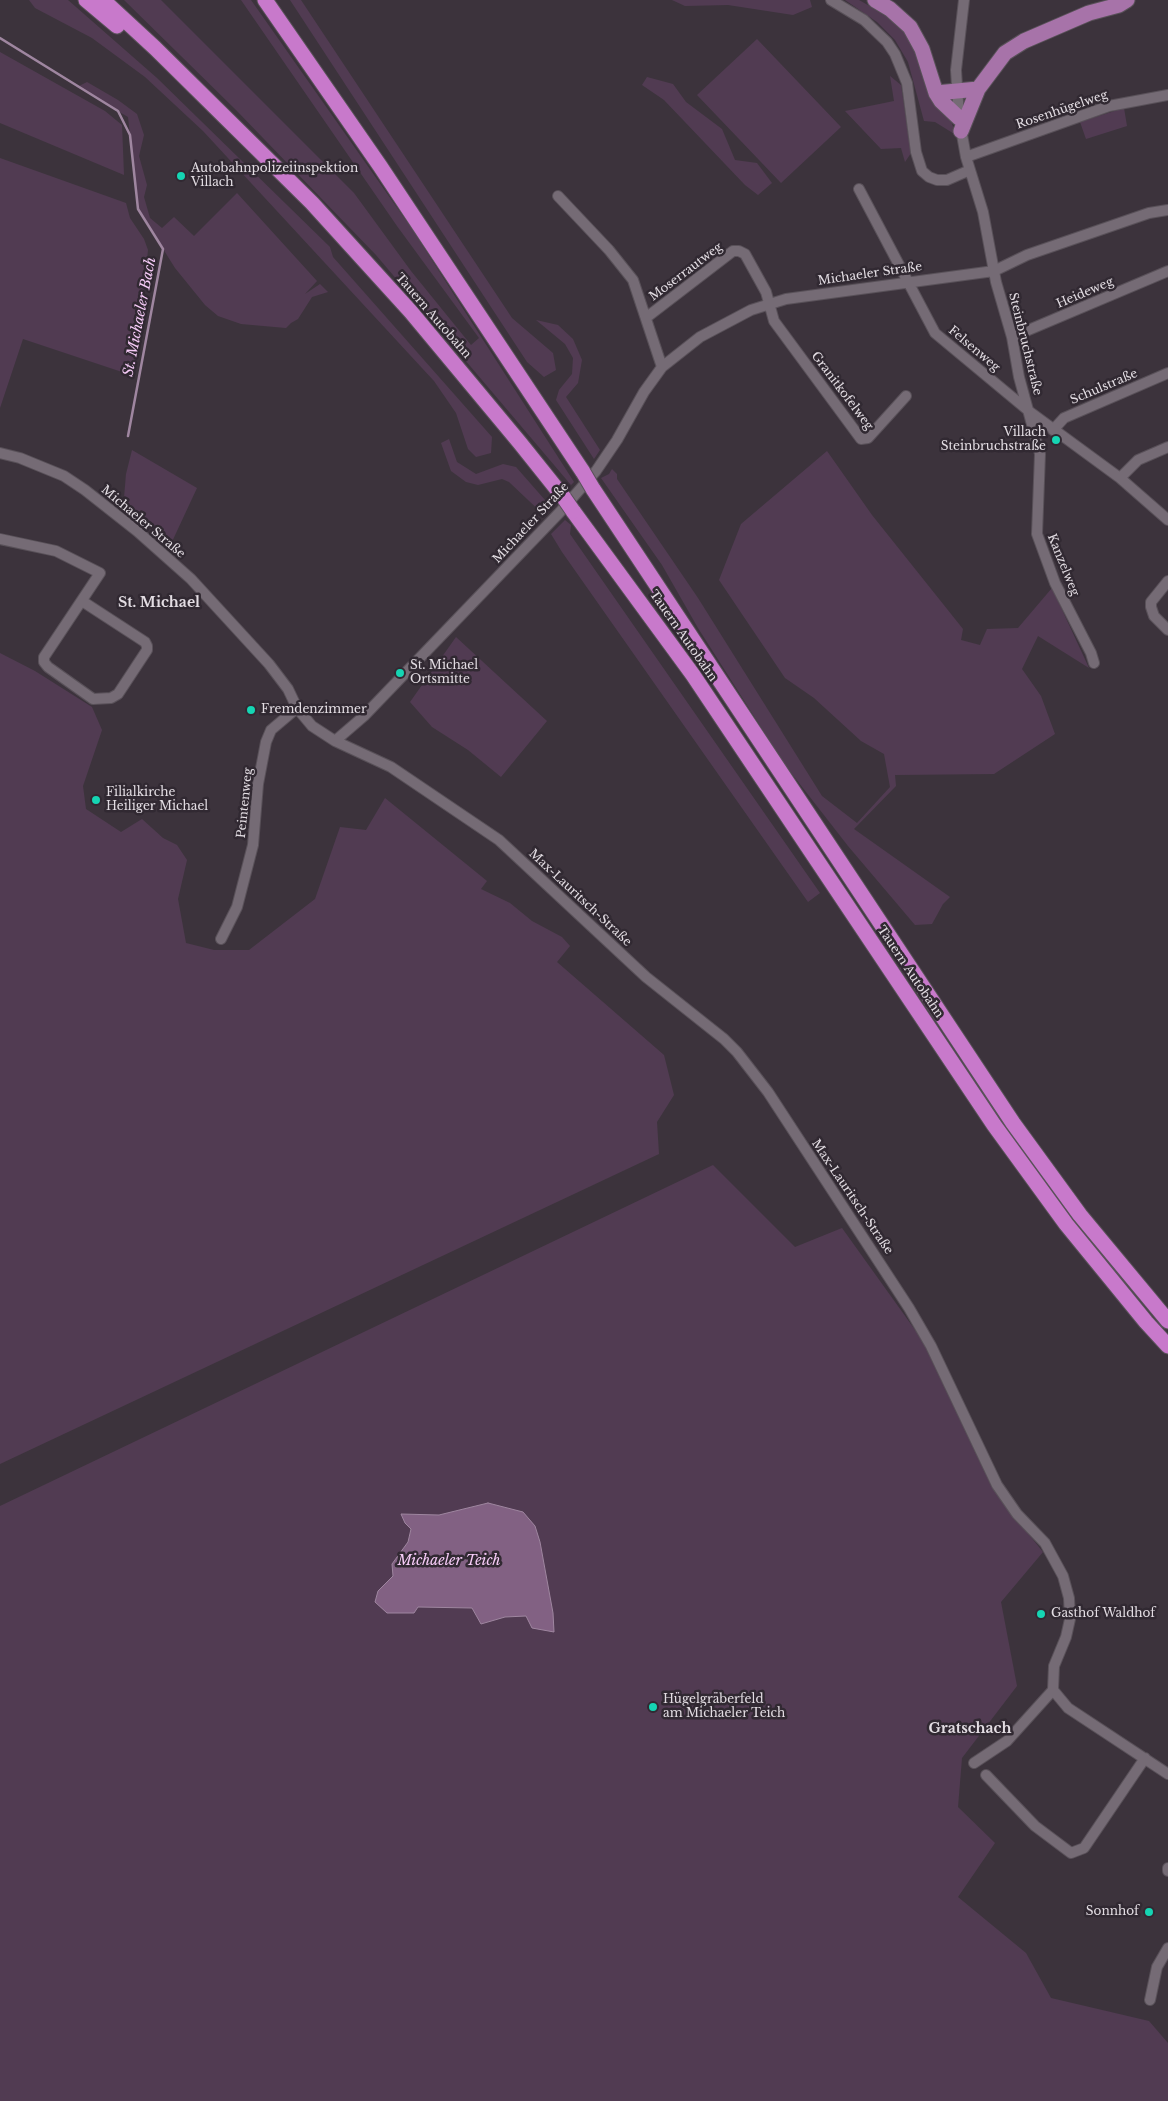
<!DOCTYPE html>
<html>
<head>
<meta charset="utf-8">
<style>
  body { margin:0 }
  canvas { display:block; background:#3c333c }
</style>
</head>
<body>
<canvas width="1168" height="2101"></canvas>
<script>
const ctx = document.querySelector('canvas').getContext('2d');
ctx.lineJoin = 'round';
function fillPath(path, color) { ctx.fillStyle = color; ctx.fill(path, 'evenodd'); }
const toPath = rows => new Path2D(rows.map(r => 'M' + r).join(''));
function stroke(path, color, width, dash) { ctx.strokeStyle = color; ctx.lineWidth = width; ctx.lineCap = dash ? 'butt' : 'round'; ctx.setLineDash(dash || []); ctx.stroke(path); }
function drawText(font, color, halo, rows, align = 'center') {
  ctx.font = font + ' "Libre Baskerville",serif'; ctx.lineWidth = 5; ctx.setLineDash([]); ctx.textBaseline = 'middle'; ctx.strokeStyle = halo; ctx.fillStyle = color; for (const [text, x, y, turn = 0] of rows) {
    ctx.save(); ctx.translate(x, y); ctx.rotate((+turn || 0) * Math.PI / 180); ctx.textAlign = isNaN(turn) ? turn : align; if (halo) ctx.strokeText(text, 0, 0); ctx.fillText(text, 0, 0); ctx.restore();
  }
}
const green = toPath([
  [29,0,68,0,157,78,330,247,333,257,492,437,491,453,476,457,468,449,456,413,434,381,203,131,145,77,92,38,35,8],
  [124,0,161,0,354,193,411,271,471,345,479,338,397,226,241,0,251,0,412,229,574,482,571,485,376,255,236,110],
  [290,0,301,0,512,318,553,353,556,370,544,377,527,362],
  [672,0,810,0,812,7,793,15,728,5,685,6],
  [845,0,859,0,894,20,910,36,951,121,956,135,935,122,924,121,908,62,895,40,877,22],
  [757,39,841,127,781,183,697,95],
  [0,52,105,111,122,125,124,175,0,123],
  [890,76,901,85,911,153,905,162,901,148,881,149,845,111,894,101],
  [647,77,673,84,686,102,722,129,735,160,757,163,772,183,758,195,745,185,664,100,642,85],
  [87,82,118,100,137,114,144,135,139,156,147,185,144,197,150,218,162,228,174,217,194,236,237,193,317,281,305,294,320,284,328,292,312,297,298,319,291,323,286,328,241,324,218,316,205,305,175,268,138,209,128,117,77,87],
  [1124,108,1127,126,1086,139,1080,122],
  [0,158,126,203,130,218,144,239,148,250,134,376,23,339,0,408],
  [536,320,558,325,573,339,582,360,578,383,566,397,600,450,594,459,556,400,559,390,572,374,573,358,565,344],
  [449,439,457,462,476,474,503,464,516,467,552,508,545,516,509,482,502,479,478,485,466,482,451,471,441,443],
  [132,450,197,488,170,546,128,507,124,498,126,474],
  [827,451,872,515,963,629,961,640,980,645,987,629,1018,628,1052,588,1089,668,1038,636,1022,669,1041,696,1055,734,994,774,895,775,896,786,854,829,950,897,943,904,932,924,915,925,848,846,785,765,698,628,662,565,601,478,609,474,612,469,617,474,617,479,698,598,822,796,857,823,890,787,884,754,861,741,814,698,785,678,719,580,741,524],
  [565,520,571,525,570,534,820,893,808,902,562,552,551,534],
  [456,637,547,721,501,777,468,750,432,727,410,702],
  [0,653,35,671,92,707,102,730,83,786,86,809,121,832,142,819,163,838,177,845,187,860,178,899,186,943,214,950,249,950,315,899,340,827,366,830,385,798,487,881,481,889,510,903,532,921,562,937,570,946,557,962,664,1055,674,1095,657,1122,659,1154,0,1464],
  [713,1165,795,1247,842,1228,928,1348,1001,1500,1043,1552,1001,1602,1017,1686,962,1758,958,1807,995,1843,958,1897,1026,1953,1051,1998,1149,2021,1168,2043,1168,2101,0,2101,0,1506],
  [488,1503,522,1512,540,1542,553,1613,505,1617,481,1624,472,1608,418,1607,378,1591,393,1576,392,1564,408,1542,411,1528,405,1523,402,1514,439,1515]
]);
const water = toPath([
  [488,1503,523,1512,535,1526,540,1542,553,1613,554,1632,532,1628,526,1616,505,1617,481,1624,472,1608,418,1607,414,1613,387,1613,375,1602,378,1591,393,1576,392,1564,408,1542,411,1529,405,1523,401,1514,439,1515,488,1503]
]);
const stream = toPath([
  [0,38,118,111,130,135,138,209,163,249,128,436]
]);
const street = toPath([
  [831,0,864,20,887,42,895,54,907,83,916,152,922,171,929,177,937,180,947,180,970,170],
  [964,0,956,70,959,118,966,157,983,212,996,282,1012,337,1019,377,1040,454,1037,534,1055,583,1091,653,1094,663],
  [966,157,1109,106,1168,95],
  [859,189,935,333,1030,412,1120,478,1168,520],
  [558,196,609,250,633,280,662,367],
  [647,317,733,251,739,251,745,254,766,292,774,321,861,439,868,438,906,396],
  [1012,337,1168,271],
  [1053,430,1064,418,1168,373],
  [0,453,20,458,64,476,85,490,137,531,191,579,269,664,288,689,297,708,312,726,335,741,364,716,560,512,596,471,617,440,644,392,662,367,700,337,751,310,786,299,994,271,1027,255,1149,213,1168,210],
  [1120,478,1138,460,1168,447],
  [0,539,56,551,100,573,44,657,44,662,48,667,93,699,111,698,118,694,147,650,147,646,145,642,82,601],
  [1168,581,1151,602,1151,607,1154,616,1168,630],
  [335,741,391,767,499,840,646,977,724,1039,737,1052,768,1092,909,1308,931,1346,997,1485,1017,1514,1045,1543,1063,1576,1069,1598,1070,1619,1066,1637,1054,1666,1053,1690,1068,1708,1168,1774],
  [221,939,237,907,253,845,258,784,266,742,271,730,297,708],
  [974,1763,1007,1741,1053,1690],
  [986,1775,1035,1826,1071,1853,1084,1848,1145,1758],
  [1168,1868,1168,1871],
  [1150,2000,1157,1967,1168,1948]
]);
const primary = toPath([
  [875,0,890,9,910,27,922,49,936,93,941,101,959,118],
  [936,93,978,89,1005,53,1024,41,1089,13,1119,5,1127,0],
  [961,131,978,89]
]);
const highway = toPath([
  [86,0,117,26],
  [103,0,155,48,312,203,411,312,520,443,564,498],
  [265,0,380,166,583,472],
  [593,489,1013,1123,1080,1215,1168,1321],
  [573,511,693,675,994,1125,1066,1224,1146,1322,1168,1346]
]);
const highwayBridge = toPath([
  [583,472,593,489],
  [564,498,573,511]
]);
const markers = [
  [181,176,5,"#15d5b3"],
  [1056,440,5,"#15d5b3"],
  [400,673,5,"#15d5b3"],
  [251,710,5,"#15d5b3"],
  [96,800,5,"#15d5b3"],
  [1041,1614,5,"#15d5b3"],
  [653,1707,5,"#15d5b3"],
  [1149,1912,5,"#15d5b3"]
];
const streetNames = [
  ["Rosenhügelweg",1062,110,-19],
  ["Moserrautweg",686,272,-37],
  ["Michaeler Straße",870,274,-8],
  ["Heideweg",1085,293,-23],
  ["Tauern Autobahn",433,316,49],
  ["Steinbruchstraße",1025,344,76],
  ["Felsenweg",974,349,40],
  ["Schulstraße",1104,387,-23],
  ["Granitkofelweg",842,391,53],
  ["Michaeler Straße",143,522,40],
  ["Michaeler Straße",531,523,-47],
  ["Kanzelweg",1063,565,68],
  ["Tauern Autobahn",683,636,55],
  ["Peintenweg",245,803,-84],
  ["Max-Lauritsch-Straße",580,898,43],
  ["Tauern Autobahn",910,972,56],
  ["Max-Lauritsch-Straße",852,1197,56]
];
const poiNames = [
  ["Autobahnpolizeiinspektion",191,169],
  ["Villach",191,183],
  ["Villach",1046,433,"right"],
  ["Steinbruchstraße",1046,447,"right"],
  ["St. Michael",410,666],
  ["Ortsmitte",410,680],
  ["Fremdenzimmer",261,710],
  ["Filialkirche",106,793],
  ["Heiliger Michael",106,807],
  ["Gasthof Waldhof",1051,1614],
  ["Hügelgräberfeld",663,1700],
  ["am Michaeler Teich",663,1714],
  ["Sonnhof",1139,1912,"right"]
];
const waterNames = [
  ["St. Michaeler Bach",140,317,-79],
  ["Michaeler Teich",449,1561]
];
const neighbourhoodNames = [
  ["St. Michael",159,603],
  ["Gratschach",970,1729]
];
fillPath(green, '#513b52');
fillPath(water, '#826183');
stroke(water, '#9f86a0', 1);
stroke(stream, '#9f86a0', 2.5);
stroke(street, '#595159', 12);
stroke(primary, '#595159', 17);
stroke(highway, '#595159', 17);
stroke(street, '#756b75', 10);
stroke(primary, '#a773a9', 15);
stroke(highway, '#c879cb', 15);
stroke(highwayBridge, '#595159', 17, []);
stroke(highwayBridge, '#c879cb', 15);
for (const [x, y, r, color] of markers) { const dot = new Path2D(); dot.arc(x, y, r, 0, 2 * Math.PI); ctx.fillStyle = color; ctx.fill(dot); stroke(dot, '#312932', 2); }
drawText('12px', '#e3dde3', '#312932', streetNames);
drawText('12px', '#e3dde3', '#312932', poiNames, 'left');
drawText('italic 14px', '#f7ccf8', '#312932', waterNames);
drawText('bold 14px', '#e3dde3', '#312932', neighbourhoodNames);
</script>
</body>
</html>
